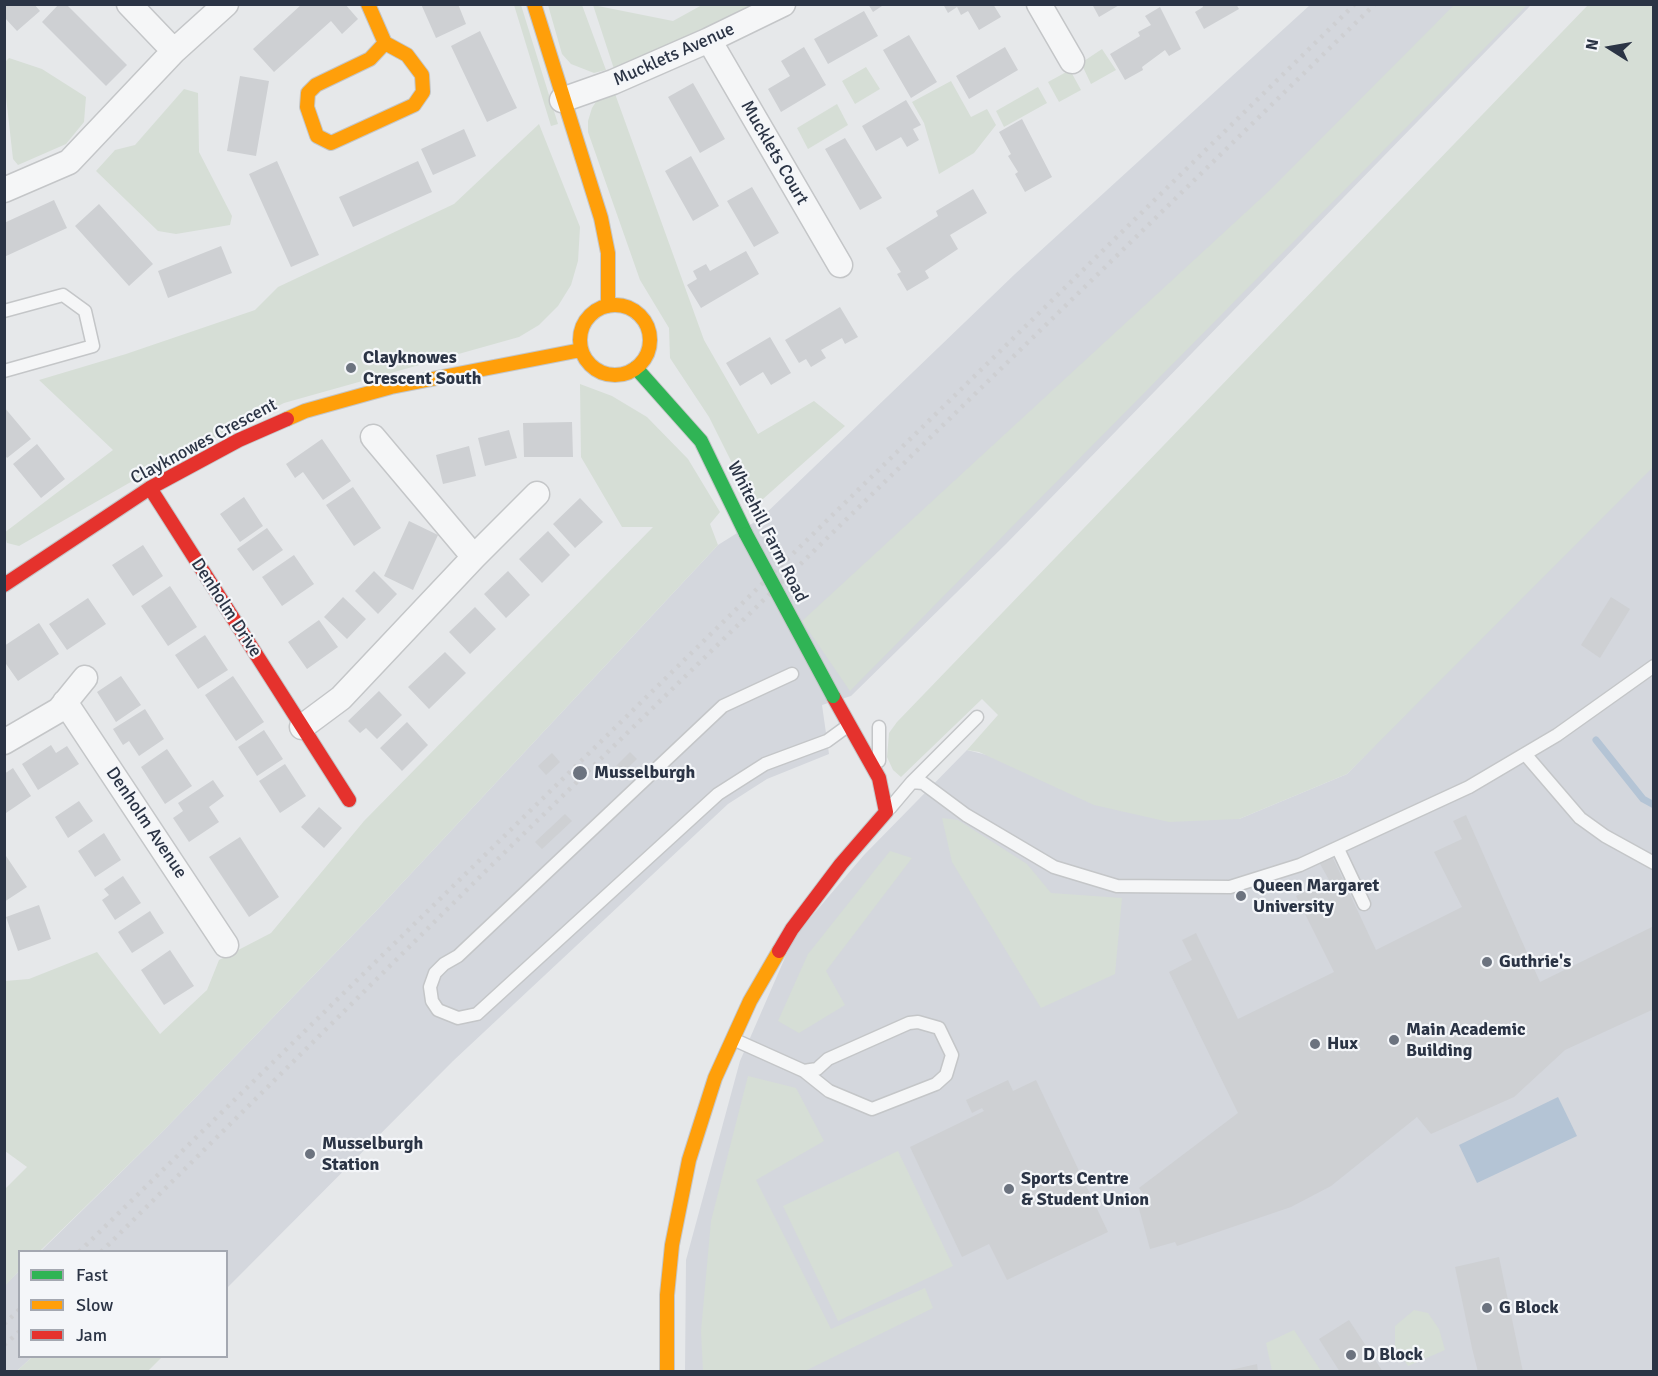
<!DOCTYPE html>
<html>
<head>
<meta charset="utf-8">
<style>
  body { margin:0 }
  #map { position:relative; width:1658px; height:1376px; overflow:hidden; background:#e6e8ea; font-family:Signika,sans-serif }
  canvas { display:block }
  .frame { position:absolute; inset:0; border:6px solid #2b3445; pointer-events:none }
  .legend { position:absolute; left:18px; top:1250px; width:210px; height:108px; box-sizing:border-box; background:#f4f6f9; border:2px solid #a4a8b1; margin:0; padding:8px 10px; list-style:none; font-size:18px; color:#2b3445 }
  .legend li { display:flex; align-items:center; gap:12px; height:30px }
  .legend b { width:30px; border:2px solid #a4a8b1 }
  .north { position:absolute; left:1580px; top:18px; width:60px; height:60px; -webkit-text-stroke:4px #f4f6f9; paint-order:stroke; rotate:281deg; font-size:16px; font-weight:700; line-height:24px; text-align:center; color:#2b3445 }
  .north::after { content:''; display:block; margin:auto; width:21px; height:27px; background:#2b3445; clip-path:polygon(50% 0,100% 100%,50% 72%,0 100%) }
</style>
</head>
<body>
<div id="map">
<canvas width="1658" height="1376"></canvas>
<div class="frame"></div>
<ul class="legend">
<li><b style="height:8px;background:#30b455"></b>Fast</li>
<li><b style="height:8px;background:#ff9f0a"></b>Slow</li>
<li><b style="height:8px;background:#e5322d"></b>Jam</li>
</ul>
<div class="north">N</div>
</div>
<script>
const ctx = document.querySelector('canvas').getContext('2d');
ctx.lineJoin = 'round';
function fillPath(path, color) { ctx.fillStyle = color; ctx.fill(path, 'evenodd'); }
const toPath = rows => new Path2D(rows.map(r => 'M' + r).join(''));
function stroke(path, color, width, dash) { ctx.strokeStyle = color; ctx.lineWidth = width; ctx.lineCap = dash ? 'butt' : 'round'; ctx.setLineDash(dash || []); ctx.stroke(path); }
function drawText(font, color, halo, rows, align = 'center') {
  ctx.font = font + ' Signika,sans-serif'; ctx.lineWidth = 4.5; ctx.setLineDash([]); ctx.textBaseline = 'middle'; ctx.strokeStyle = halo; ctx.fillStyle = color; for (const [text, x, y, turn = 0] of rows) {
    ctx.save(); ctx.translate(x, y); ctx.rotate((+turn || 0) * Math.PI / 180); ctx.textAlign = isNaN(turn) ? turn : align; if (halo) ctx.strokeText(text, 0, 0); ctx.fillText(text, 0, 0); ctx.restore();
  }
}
const built = toPath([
  [1310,5,1531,5,1006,544,851,696,822,705,829,754,767,779,728,804,453,1061,227,1288,226,1252,40,1252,164,1130,377,910,718,545,761,518,1015,274],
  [1653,458,1653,1371,685,1372,686,1260,740,1061,794,937,864,855,967,750,1239,819,1347,774],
  [19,1271,20,1356,32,1357,17,1371,5,1371,4,1286]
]);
const green = toPath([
  [514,5,521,5,558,124,551,126],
  [548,5,582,5,606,70,594,73,571,64,562,54],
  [593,5,673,21,702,5,763,5,614,69],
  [1454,5,1527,5,850,691,802,621,1270,190],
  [1588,5,1653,5,1653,467,1347,774,1239,819,1169,822,1094,805,979,752,967,750,998,715,982,699,901,777,893,770,887,757,889,733,897,722],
  [1102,49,1116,70,1091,84,1081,63],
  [9,58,42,69,86,97,84,122,66,144,18,165,13,159,5,88,5,62],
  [866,67,880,89,855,104,842,81],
  [1070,70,1081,90,1059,102,1048,82],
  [951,81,971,117,987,109,996,125,974,153,939,174,924,123,912,102],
  [1038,87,1047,103,1004,127,996,111],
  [184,89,198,93,199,152,232,216,230,225,176,234,158,231,96,171,115,150,135,145],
  [614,91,704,340,758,434,814,401,845,426,754,507,709,417,670,358,669,328,640,280,588,132,588,121,592,108,599,97],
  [837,104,848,125,808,149,797,128],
  [539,124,580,227,578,261,571,285,558,306,539,325,519,337,284,403,143,475,19,546,7,543,4,533,113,450,39,380,126,354,255,310,278,287,454,204],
  [580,384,612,396,647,417,688,459,720,512,710,524,718,545,377,910,164,1130,40,1251,20,1252,19,1271,5,1286,5,1189,27,1167,5,1151,5,981,29,979,97,952,160,1034,207,990,219,960,271,933,364,821,653,527,622,527,581,457],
  [942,818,958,820,1027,864,1051,893,1122,898,1115,974,1041,1008,952,862],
  [890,851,912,858,826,971,845,1005,799,1033,778,1021,808,954],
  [748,1076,796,1088,824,1141,756,1180,831,1329,925,1288,933,1308,805,1371,703,1371,701,1331,711,1221],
  [898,1151,953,1266,838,1321,783,1206],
  [1414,1310,1428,1313,1439,1329,1445,1350,1408,1366,1395,1346,1395,1326],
  [1294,1330,1321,1371,1272,1371,1266,1343],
  [32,1357,33,1356,162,1357,148,1371,17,1371]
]);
const water = toPath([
  [1558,1097,1577,1136,1477,1183,1459,1145]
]);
const stream = toPath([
  [1596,740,1643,799,1654,805]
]);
const building = toPath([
  [4,4,34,4,40,11,17,31,4,17],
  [59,4,66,4,127,65,106,86,42,22],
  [302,4,345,4,358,19,342,34,331,21,274,72,253,49],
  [421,4,458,4,466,24,436,38],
  [868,4,885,4,873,12],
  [943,4,993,4,1001,17,979,30,968,11,961,15,957,7,948,13],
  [1092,4,1121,4,1099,17],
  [1202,4,1236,4,1239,9,1204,29,1195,12,1203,7],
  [1160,7,1181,49,1169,56,1165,50,1142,67,1143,70,1125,80,1110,54,1140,36,1138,32,1151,25,1145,16],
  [864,11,878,36,828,64,814,39],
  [480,31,517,108,487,122,451,46],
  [909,35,937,82,911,98,883,50],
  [804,47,826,85,781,112,768,89,790,76,781,61],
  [1005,47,1018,70,969,99,956,76],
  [240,76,269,81,256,156,227,151],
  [693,83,725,139,700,153,668,97],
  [906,100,921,125,913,129,919,140,907,147,901,137,876,151,862,126],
  [1022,119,1052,177,1025,192,1015,174,1018,172,1008,156,1011,154,999,132],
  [464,129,476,156,433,175,421,149],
  [845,138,882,198,860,210,825,149],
  [691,156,719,206,693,221,665,171],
  [277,161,319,255,291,267,249,174],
  [418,161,432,192,353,227,339,197],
  [752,187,779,233,754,247,727,201],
  [973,189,987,213,950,235,958,249,925,271,929,278,907,291,897,274,901,272,886,248,938,216,936,211],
  [54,200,67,228,4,257,4,223],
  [99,204,153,264,129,286,75,226],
  [221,246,232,273,168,298,158,271],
  [746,251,759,274,701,308,687,285,697,279,693,271,706,264,710,271],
  [840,307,858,337,845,344,842,338,821,350,826,358,811,367,806,359,799,363,785,340],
  [770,337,791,373,771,385,763,372,740,386,726,363],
  [4,407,31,439,7,458,4,454],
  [572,422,573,457,524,457,523,423],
  [509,430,517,458,485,466,478,438],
  [322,439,351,481,323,500,303,472,295,478,286,464],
  [37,444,65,479,41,498,13,464],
  [469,446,476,476,443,484,436,455],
  [353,487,381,528,354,546,326,505],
  [244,497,263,526,240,542,220,514],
  [580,498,603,522,575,548,553,524],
  [409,521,438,535,413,590,384,576],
  [267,528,283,550,253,571,237,549],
  [548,531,570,555,542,583,519,559],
  [143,545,163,576,133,596,112,565],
  [294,555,314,584,282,606,262,577],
  [374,571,397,594,378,614,355,591],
  [508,571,530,595,506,618,484,594],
  [170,586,197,627,168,646,141,606],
  [343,597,366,619,347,639,324,617],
  [1611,597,1630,609,1600,658,1581,645],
  [88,598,106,624,67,650,49,624],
  [475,607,496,629,470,654,449,632],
  [319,620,338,647,307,669,288,642],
  [39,623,59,654,18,681,4,661,4,646],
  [205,635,228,670,198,689,175,655],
  [445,652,466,673,429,709,408,687],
  [121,676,141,705,116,722,97,692],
  [233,676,264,722,236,741,205,695],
  [379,691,402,715,377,739,366,728,360,733,348,721],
  [145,709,164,739,139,756,129,741,123,745,113,729],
  [407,722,428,745,402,771,380,748],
  [264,730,283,759,257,776,238,747],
  [51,745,56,753,67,746,79,764,38,790,22,764],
  [167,749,192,786,165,804,141,767],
  [630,752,637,759,617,778,611,771],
  [552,753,560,762,546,775,538,766],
  [285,764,306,796,280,813,259,781],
  [13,768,31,796,6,813,4,774],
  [213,780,224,796,209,807,219,822,189,842,173,818,183,811,178,803],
  [79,801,93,821,68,838,55,817],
  [319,807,342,828,324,848,301,827],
  [565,814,572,821,542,849,535,842],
  [1466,815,1540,982,1654,926,1654,1009,1565,1050,1514,1097,1431,1134,1417,1117,1331,1186,1291,1207,1177,1246,1175,1242,1150,1249,1138,1205,1150,1202,1139,1188,1238,1113,1169,972,1192,960,1182,940,1196,933,1238,1019,1334,972,1296,896,1329,880,1319,862,1332,856,1376,950,1462,907,1434,852,1462,839,1453,821],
  [104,833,121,860,95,877,78,851],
  [240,837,279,897,249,917,209,857],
  [4,853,27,887,4,902],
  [123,876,141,903,115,920,102,900,109,895,104,889],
  [39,905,51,939,18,951,6,917],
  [150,911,164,933,132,953,118,932],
  [170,950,194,986,164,1005,141,970],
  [1008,1080,1013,1091,1036,1080,1108,1232,1007,1280,989,1244,962,1257,910,1147,984,1111,982,1108,972,1113,966,1100],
  [1499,1257,1523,1372,1478,1372,1472,1348,1455,1267],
  [1349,1320,1383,1372,1340,1372,1319,1339],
  [1257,1364,1258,1372,1226,1372,1226,1371]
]);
const lane = toPath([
  [4,311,63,295,85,311,93,346,4,371],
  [792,674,723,706,458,956,444,964,435,973,430,987,432,1001,438,1010,458,1018,477,1014,718,794,765,764,827,741,849,725],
  [879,727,879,761],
  [1525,754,1580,818,1605,836,1654,863],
  [912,782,977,717],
  [890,808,912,782,923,783,966,815,1054,867,1117,886,1230,887,1300,865,1469,787,1557,735,1654,666],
  [1338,849,1364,904],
  [735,1040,804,1071,817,1069,828,1059,909,1023,918,1022,939,1028,952,1055,946,1075,936,1084,872,1109,829,1091,804,1071]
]);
const street = toPath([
  [129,4,174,51],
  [1039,4,1072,61],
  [709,40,840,265],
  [562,100,613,82,709,40,783,4],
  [4,190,69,162,174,51,226,4],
  [373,437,474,557],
  [65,702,226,945],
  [302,727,341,698,474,557,537,494],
  [4,742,59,710,85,678]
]);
const fast = toPath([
  [636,368,701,441,746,534]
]);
const slow = toPath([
  [368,4,385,43,407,55,422,75,423,92,414,105,331,143,317,136,307,107,308,93,316,85,370,59,385,43],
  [534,4,601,218,608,253,608,306],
  '580 340a35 35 0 1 1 70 0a35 35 0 1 1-70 0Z',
  [287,419,305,411,391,387,581,350],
  [667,1372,667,1295,672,1245,689,1160,715,1078,750,1001,779,951]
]);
const jam = toPath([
  [150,488,349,800],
  [4,585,150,488,239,440,287,419],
  [779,951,792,929,841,864,886,812,879,778,833,696]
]);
const rail = toPath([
  [79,1252,1355,4],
  [101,1252,502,855,1375,4],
  [4,1324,20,1309],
  [4,1345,20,1331]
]);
const fastBridge = toPath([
  [746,534,833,696]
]);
const markers = [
  [351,368,6,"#6c737f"],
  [580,773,8,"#6c737f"],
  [1241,896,6,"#6c737f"],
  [1487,962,6,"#6c737f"],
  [1394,1040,6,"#6c737f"],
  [1315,1044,6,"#6c737f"],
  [310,1154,6,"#6c737f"],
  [1009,1189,6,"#6c737f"],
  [1487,1308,6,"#6c737f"],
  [1351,1355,6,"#6c737f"]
];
const streetNames = [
  ["Mucklets Avenue",674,55,-24],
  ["Mucklets Court",774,153,60],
  ["Clayknowes Crescent",204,442,-28],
  ["Whitehill Farm Road",767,532,63],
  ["Denholm Drive",226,608,57],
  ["Denholm Avenue",146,823,56]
];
const poiNames = [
  ["Clayknowes",363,358],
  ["Crescent South",363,379],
  ["Musselburgh",594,773],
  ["Queen Margaret",1253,886],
  ["University",1253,907],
  ["Guthrie's",1499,962],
  ["Main Academic",1406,1030],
  ["Building",1406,1051],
  ["Hux",1327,1044],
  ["Musselburgh",322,1144],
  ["Station",322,1165],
  ["Sports Centre",1021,1179],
  ["& Student Union",1021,1200],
  ["G Block",1499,1308],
  ["D Block",1363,1355]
];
fillPath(built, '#d4d7dd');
fillPath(green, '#d6ded6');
fillPath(water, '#b4c4d5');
stroke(stream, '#b4c4d5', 7);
fillPath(building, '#ced0d3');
stroke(lane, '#c4c6c8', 15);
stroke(street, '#c4c6c8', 27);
stroke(fast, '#c4c6c8', 16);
stroke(slow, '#c4c6c8', 16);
stroke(jam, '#c4c6c8', 16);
stroke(lane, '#f5f6f7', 12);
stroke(street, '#f5f6f7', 24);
stroke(fast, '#30b455', 14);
stroke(slow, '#ff9f0a', 14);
stroke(jam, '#e5322d', 14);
stroke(rail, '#cecfd2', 4.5, [3, 6]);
stroke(fastBridge, '#c4c6c8', 16, []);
stroke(fastBridge, '#30b455', 14);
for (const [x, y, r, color] of markers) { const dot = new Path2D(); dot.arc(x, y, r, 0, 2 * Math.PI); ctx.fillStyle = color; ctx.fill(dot); stroke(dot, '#f4f6f9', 2); }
drawText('18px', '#2b3445', '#f4f6f9', streetNames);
drawText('bold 18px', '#2b3445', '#f4f6f9', poiNames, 'left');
</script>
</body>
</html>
